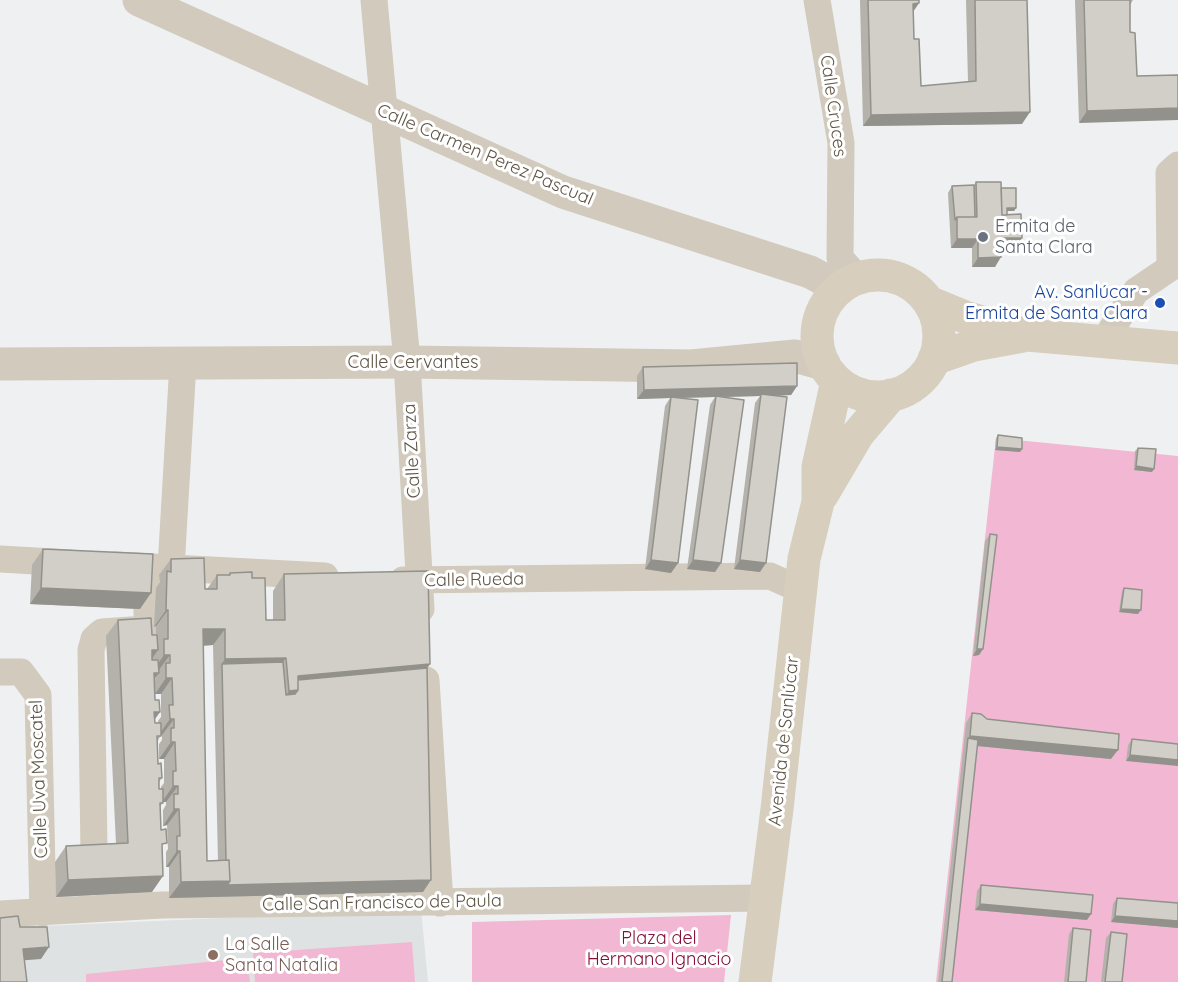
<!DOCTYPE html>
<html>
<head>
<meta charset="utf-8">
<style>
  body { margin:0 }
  canvas { display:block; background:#eef0f1 }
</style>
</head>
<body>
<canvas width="1178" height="982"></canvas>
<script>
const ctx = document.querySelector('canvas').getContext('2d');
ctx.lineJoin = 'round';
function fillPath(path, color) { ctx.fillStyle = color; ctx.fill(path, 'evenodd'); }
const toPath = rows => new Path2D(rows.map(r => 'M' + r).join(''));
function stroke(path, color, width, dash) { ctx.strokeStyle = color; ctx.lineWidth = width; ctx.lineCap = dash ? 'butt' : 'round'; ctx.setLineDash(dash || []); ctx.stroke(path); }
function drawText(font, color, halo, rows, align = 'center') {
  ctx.font = font + ' Quicksand,sans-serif'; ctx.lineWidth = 6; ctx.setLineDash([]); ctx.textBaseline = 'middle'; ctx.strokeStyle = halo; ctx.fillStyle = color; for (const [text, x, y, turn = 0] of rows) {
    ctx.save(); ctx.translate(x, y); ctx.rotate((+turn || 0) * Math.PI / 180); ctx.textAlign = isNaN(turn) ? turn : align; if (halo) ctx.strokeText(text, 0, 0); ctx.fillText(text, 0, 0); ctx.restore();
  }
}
const education = toPath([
  [421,909,428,982,0,982,0,928]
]);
const green = toPath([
  [996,438,1178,456,1178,982,936,982],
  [731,915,724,982,472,982,472,922],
  [412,942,415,982,255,982,253,953],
  [247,958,250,982,86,982,86,974]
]);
const minor = toPath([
  [374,0,407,362,421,609],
  [817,0,841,143,840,258,858,278],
  [1104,341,1136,291,1170,268,1169,173,1178,165],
  [0,559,71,563],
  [115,565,325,576],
  [146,567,148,656],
  [171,568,183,363],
  [403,580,770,576,801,590],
  [0,672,21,672,38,695,43,913],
  [426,680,440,903],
  [94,851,91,650,94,639,102,632,146,629],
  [0,914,162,905,765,898]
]);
const tertiary = toPath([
  [139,0,563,192,810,272,840,288],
  [0,364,407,362,691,366,795,356,824,364]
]);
const secondary = toPath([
  '817 336a61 61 0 1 1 122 0a61 61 0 1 1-122 0Z',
  [931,303,965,317,1027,335,1178,348],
  [934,359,974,345,1023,336],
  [822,495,858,434,891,395],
  [755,982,777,809,804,559,818,502,818,467,837,381]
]);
const wall = toPath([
  [860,0,919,0,919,3,913,11,914,39,921,86,968,82,966,0,1027,0,1022,124,863,126],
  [1075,0,1133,0,1130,5,1130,32,1137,76,1079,123],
  [976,182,1001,188,1016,208,1014,211,1007,211,1007,215,1022,238,1015,247,1001,247,995,267,972,267,972,248,951,248,948,193,952,186,974,185],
  [643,367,797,386,791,395,775,396,760,572,734,569,755,403,760,396,726,397,721,563,715,572,687,569,710,405,715,397,682,398,678,563,671,573,645,569,665,406,670,398,637,399,637,376],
  [998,435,1022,449,1020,452,995,450,996,438],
  [1138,448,1152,472,1134,470,1135,451],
  [990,534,983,649,979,655,973,656,985,541],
  [43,549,140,609,30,604,32,565],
  [171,559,205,589,207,589,217,575,228,575,230,573,252,578,266,620,273,620,273,591,284,574,430,664,427,668,423,892,169,898,169,867,166,867,166,852,168,849,167,825,163,826,163,810,166,805,166,802,163,802,160,807,162,849,152,892,56,897,55,862,66,846,116,844,106,636,118,620,152,635,156,635,156,626,154,627,156,588,160,582,159,575],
  [213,645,218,861,207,861,203,646],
  [158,673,155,679,155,694,161,694,161,717,158,721,158,723,155,723,155,719,160,712,155,700,154,679],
  [161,735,162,735,162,740,159,744,159,759,164,759,164,783,161,787,161,789,159,789,159,782,162,778,158,764,157,742],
  [1124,588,1138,614,1119,612,1122,591],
  [972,713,987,719,1111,759,977,746,952,982,938,982,966,723],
  [1132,739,1178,744,1126,761,1128,745],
  [981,885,1087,920,975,910,977,891],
  [1117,898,1178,903,1178,928,1111,922,1113,904],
  [1073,928,1086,982,1064,982,1069,934],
  [1111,932,1122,982,1101,982,1106,938]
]);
const shadedWall = toPath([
  [919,3,911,15,913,4],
  [1178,108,1178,120,1079,123,1087,111],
  [1030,112,1022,124,863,126,871,115],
  [1007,208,1016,208,1014,211,1005,211],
  [1001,238,1022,238,1015,247,994,248],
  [957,239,978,239,972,248,951,248],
  [1001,257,995,267,972,267,978,258],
  [797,386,791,395,761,396,761,394,760,396,716,397,716,396,715,397,671,398,671,397,670,398,637,399,644,390],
  [997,447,1022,449,1020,452,995,450],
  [1136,466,1154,469,1152,472,1134,470],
  [651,560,678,563,671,573,645,569],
  [693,560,721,563,715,572,687,569],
  [740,560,766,563,760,572,734,569],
  [41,588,151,593,140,609,30,604],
  [1121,609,1141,610,1138,614,1119,612],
  [166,610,168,610,156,626,154,627],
  [203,629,225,629,213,645,191,646],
  [977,649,983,649,979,655,973,656],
  [152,650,158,650,147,666],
  [164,655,170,655,158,671,153,671],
  [286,658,274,674,222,664,214,676,225,659],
  [430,664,419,680,278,707,289,691,298,676],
  [154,673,159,673,147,689],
  [166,678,172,678,161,694,155,694],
  [154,712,160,712,148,728],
  [170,719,174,719,162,735,158,736],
  [970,736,1118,750,1111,759,967,745,968,738],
  [171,742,175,742,164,759,159,759],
  [1130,755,1178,760,1178,766,1126,761],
  [173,786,178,786,166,802,162,802],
  [174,809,179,809,167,825,163,826],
  [177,851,180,851,169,867,166,867],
  [163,876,152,892,56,897,68,880],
  [431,880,423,892,169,898,181,882,230,881],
  [980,904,1091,914,1087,920,975,910],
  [1115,916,1178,921,1178,928,1111,922],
  [49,947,41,959,15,961,23,949]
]);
const building = toPath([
  [868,0,919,0,919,3,913,4,914,39,919,39,921,86,976,81,975,0,1027,0,1030,112,871,115,868,0],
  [1084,0,1130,0,1130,32,1135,33,1137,76,1178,75,1178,108,1087,111,1084,0],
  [976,182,1001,182,1002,215,1021,214,1022,238,1001,238,1001,257,978,258,978,239,957,239,957,217,977,217,976,182],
  [974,185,975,217,957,217,955,220,952,186,974,185],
  [1001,188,1016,188,1016,208,1007,208,1007,215,1002,215,1001,188],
  [797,363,797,386,644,390,643,367,797,363],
  [761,394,787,397,766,563,740,560,761,394],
  [716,396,744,400,721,563,693,560,716,396],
  [671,397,698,400,678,563,651,560,671,397],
  [998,435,1022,438,1022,449,997,447,998,435],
  [1138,448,1156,449,1154,469,1136,466,1138,448],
  [990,534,997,535,983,649,977,649,990,534],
  [43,549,153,554,151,593,41,588,43,549],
  [204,558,205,589,217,589,217,575,230,575,230,573,252,572,252,578,265,578,266,620,285,620,284,574,428,571,430,664,298,676,298,690,289,691,286,658,225,659,225,629,203,629,207,861,229,860,230,881,181,882,180,851,177,851,177,836,180,836,179,809,174,809,174,794,178,794,178,786,173,786,173,771,176,771,175,742,171,742,171,728,174,728,174,719,170,719,169,705,173,705,172,678,166,678,166,663,170,663,170,655,164,655,164,639,168,639,168,610,166,610,167,571,171,572,171,559,204,558],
  [1124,588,1142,590,1141,610,1121,609,1124,588],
  [151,618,152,635,157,635,158,650,152,650,152,660,158,660,159,673,154,673,155,700,159,700,160,712,154,712,155,723,161,723,161,736,157,736,158,764,161,763,162,778,159,778,159,789,163,789,163,803,160,803,161,830,166,829,167,843,162,844,163,876,68,880,66,846,128,843,118,620,151,618],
  [283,662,286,695,295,694,298,690,298,680,427,668,431,880,227,885,230,881,229,860,226,860,222,664,283,662],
  [972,713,981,714,987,719,1119,734,1118,750,970,736,972,713],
  [968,738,978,740,952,982,942,982,968,738],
  [1132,739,1178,744,1178,760,1130,755,1132,739],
  [981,885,1093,895,1091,914,980,904,981,885],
  [1117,898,1178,903,1178,921,1115,916,1117,898],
  [18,916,20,927,47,927,49,947,23,949,27,982,0,982,0,918,18,916],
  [1073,928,1091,930,1086,982,1068,982,1073,928],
  [1111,932,1127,934,1122,982,1105,982,1111,932]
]);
const markers = [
  [983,237,6,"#6b7280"],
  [1160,303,6,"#1a4fb4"],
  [213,955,6,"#8d6e63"]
];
const streetNames = [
  ["Calle Cruces",833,106,82],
  ["Calle Carmen Perez Pascual",485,155,23],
  ["Calle Cervantes",413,363],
  ["Calle Zarza",412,451,-93],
  ["Calle Rueda",474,580,-1],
  ["Avenida de Sanlúcar",784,741,-84],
  ["Calle Uva Moscatel",39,779,-92],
  ["Calle San Francisco de Paula",382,903,-1]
];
const worshipNames = [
  ["Ermita de",995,227],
  ["Santa Clara",995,248]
];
const transitNames = [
  ["Av. Sanlúcar -",1148,293],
  ["Ermita de Santa Clara",1148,314]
];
const parkNames = [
  ["Plaza del",659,939],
  ["Hermano Ignacio",659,960]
];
const educationNames = [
  ["La Salle",225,945],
  ["Santa Natalia",225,966]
];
fillPath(education, '#dfe2e2');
fillPath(green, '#f2b8d3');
stroke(minor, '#d1cabd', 27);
stroke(tertiary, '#d1cabd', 33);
stroke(secondary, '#d7cebd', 33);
fillPath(wall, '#b4b2ab');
fillPath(shadedWall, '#92918b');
fillPath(building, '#d1cfc7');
stroke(building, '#92918b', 1.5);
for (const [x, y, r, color] of markers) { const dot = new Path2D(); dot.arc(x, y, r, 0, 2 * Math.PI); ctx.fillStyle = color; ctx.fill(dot); stroke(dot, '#fff', 2); }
drawText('18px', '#5d5445', '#fff', streetNames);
drawText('18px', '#5b616d', '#fff', worshipNames, 'left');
drawText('18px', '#164399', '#fff', transitNames, 'right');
drawText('18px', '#840f37', '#fff', parkNames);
drawText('18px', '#785e54', '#fff', educationNames, 'left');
</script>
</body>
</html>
